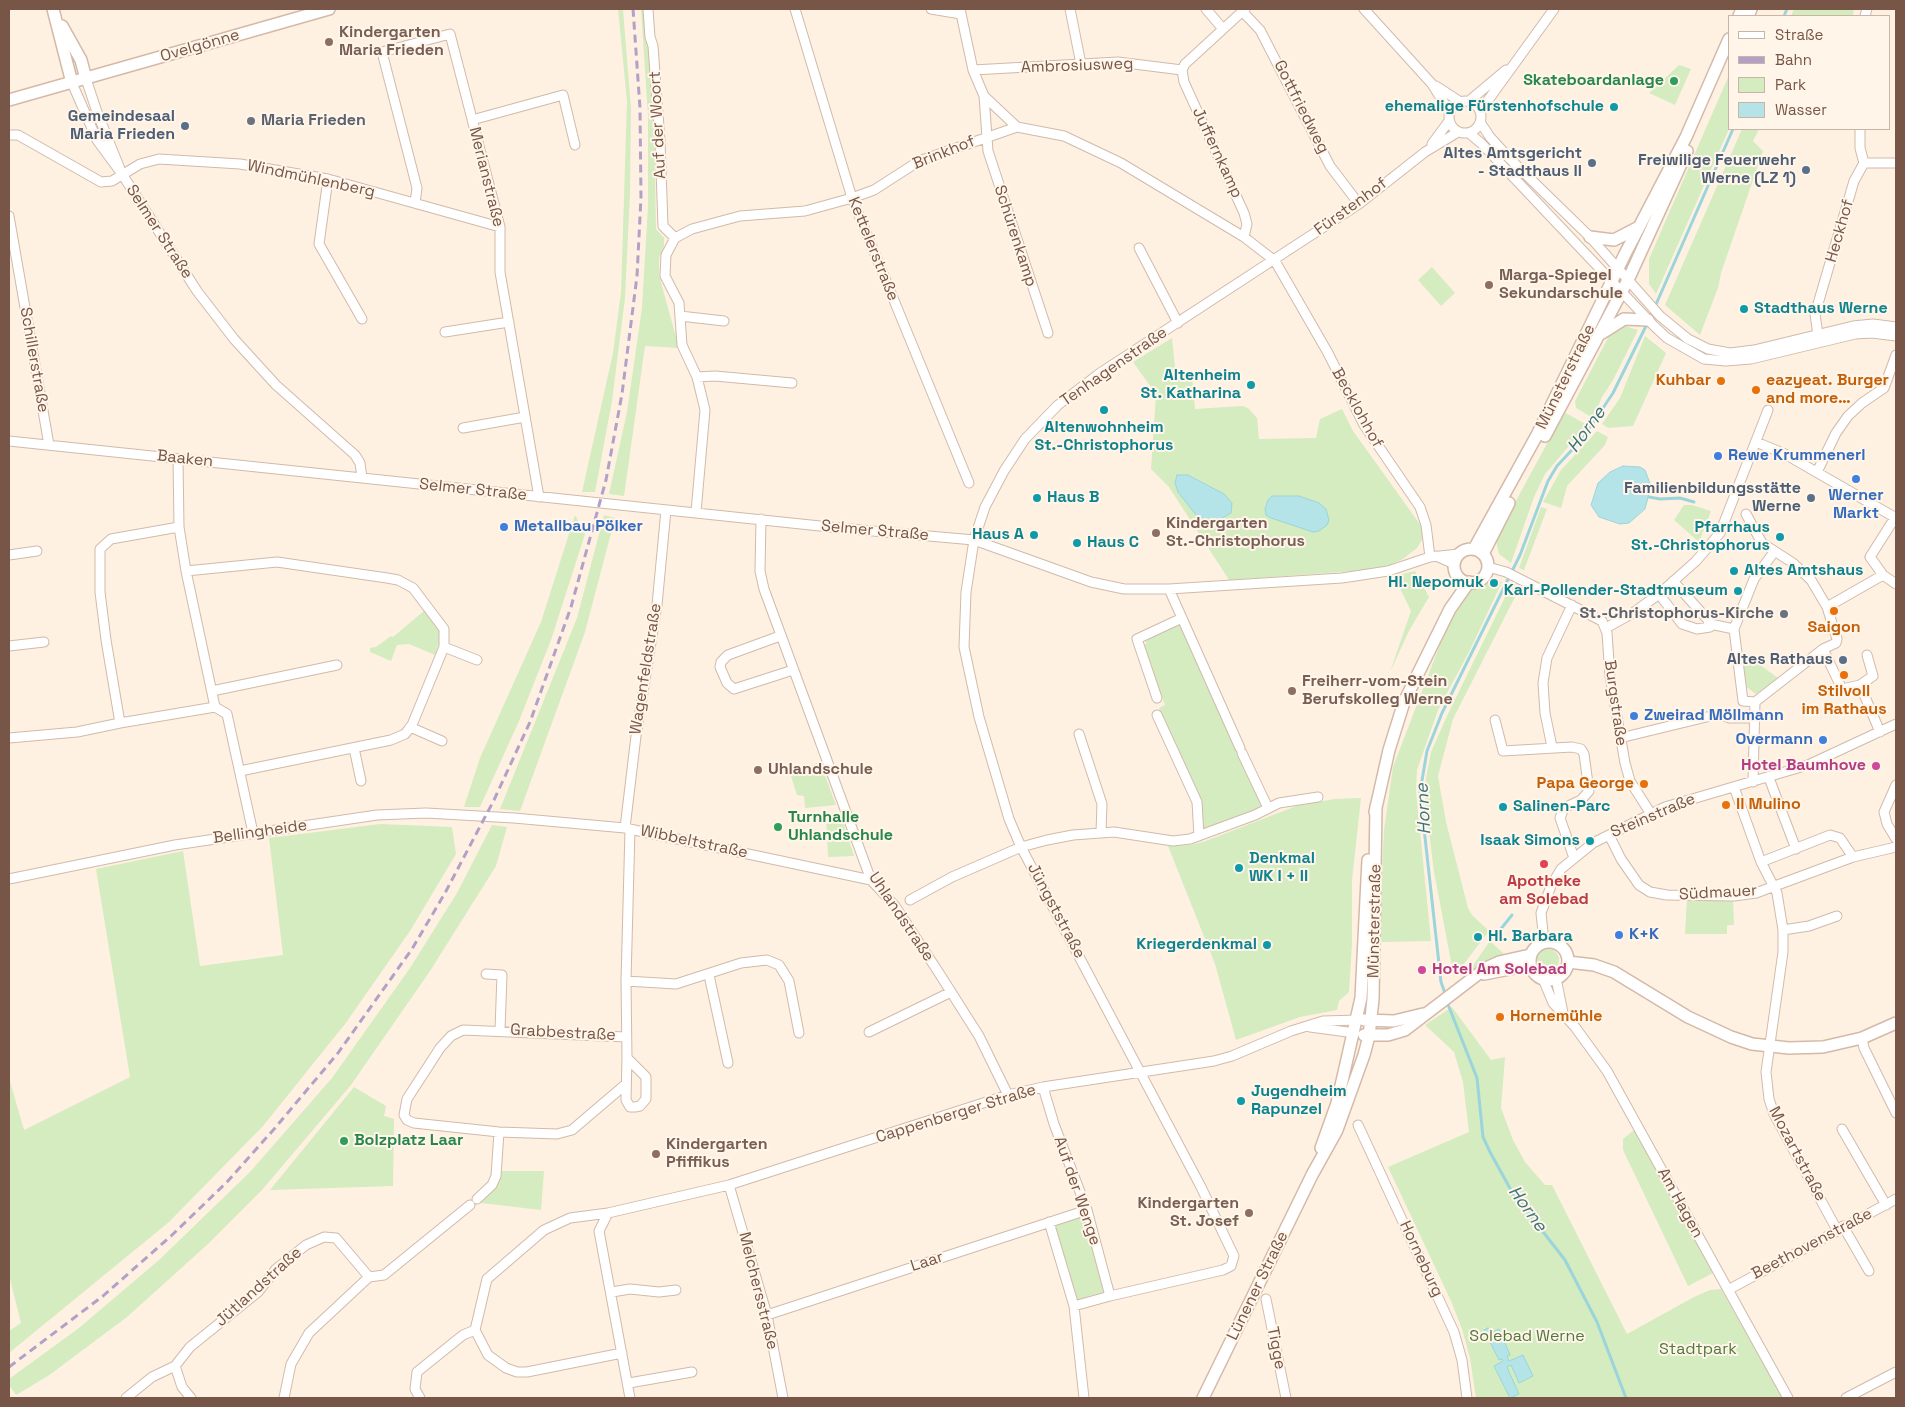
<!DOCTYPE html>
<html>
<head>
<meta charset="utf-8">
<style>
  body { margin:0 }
  #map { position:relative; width:1905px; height:1407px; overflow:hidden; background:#fef1e2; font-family:"Space Grotesk",sans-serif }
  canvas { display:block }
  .frame { position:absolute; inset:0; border:10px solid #775547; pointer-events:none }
  .legend { position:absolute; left:1728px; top:15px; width:162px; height:115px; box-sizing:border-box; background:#fff5e9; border:1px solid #c9b5a8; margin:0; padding:6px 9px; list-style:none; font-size:15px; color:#775547 }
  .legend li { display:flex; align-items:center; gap:10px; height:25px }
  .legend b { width:25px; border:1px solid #c9b5a8 }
</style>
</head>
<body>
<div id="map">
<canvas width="1905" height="1407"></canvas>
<div class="frame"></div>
<ul class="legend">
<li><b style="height:6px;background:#fff"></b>Straße</li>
<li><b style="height:6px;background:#b3a0c7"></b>Bahn</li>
<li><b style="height:14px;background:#d4ecc0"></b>Park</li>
<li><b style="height:14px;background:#b5e4e8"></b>Wasser</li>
</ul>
</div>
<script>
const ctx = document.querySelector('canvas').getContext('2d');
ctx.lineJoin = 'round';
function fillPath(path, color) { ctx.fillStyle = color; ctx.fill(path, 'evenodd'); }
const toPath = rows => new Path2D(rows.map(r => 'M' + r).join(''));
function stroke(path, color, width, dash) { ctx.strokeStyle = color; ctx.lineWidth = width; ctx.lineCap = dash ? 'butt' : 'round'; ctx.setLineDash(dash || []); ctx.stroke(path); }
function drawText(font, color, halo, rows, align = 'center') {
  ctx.font = font + ' "Space Grotesk",sans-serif'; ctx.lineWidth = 4; ctx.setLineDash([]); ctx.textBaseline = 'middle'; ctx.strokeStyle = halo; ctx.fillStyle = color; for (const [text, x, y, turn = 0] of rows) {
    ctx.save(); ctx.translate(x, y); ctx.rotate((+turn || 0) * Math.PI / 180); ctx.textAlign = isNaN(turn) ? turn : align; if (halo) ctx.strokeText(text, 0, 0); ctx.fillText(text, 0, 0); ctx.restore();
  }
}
const green = toPath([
  [618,9,623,9,631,109,630,193,625,298,612,401,595,492,582,492,613,353,621,293,627,101],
  [641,9,646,9,654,119,656,229,664,238,664,246,659,258,659,275,679,348,645,346,624,496,609,494,627,412,642,308,648,206,648,116],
  [1794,9,1854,9,1853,16,1791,16],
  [1679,65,1691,69,1675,105,1649,93],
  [1729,75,1729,129,1656,294,1649,284,1649,259],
  [1742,129,1759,129,1753,141,1763,151,1721,273,1718,288,1700,335,1665,305],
  [1432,267,1455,293,1441,306,1418,280],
  [1625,326,1638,330,1613,380,1602,397,1593,418,1576,408,1575,401,1611,332],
  [1645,336,1666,353,1633,426,1608,428,1602,424,1620,398],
  [1172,338,1176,377,1192,377,1195,409,1242,406,1248,408,1257,418,1259,439,1316,438,1320,419,1342,409,1353,431,1424,530,1423,538,1417,548,1403,559,1390,565,1369,570,1229,580,1169,487,1151,469,1156,394,1133,362],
  [1564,412,1587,425,1545,474,1534,497,1511,563,1499,554,1496,541,1497,536],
  [1597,431,1608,437,1605,445,1567,486,1561,508,1543,502,1561,470],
  [1684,505,1692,505,1711,511,1699,542,1674,520],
  [1541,507,1547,509,1524,570,1519,568],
  [575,515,585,534,551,640,519,721,480,807,464,807,480,758,541,622],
  [604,515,615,518,585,632,520,811,500,809,577,618],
  [1415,571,1429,597,1410,629,1390,672,1411,611,1394,576],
  [1492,579,1502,582,1470,650,1438,710,1417,770,1416,791,1431,941,1379,942,1384,830,1393,767,1441,642,1464,595,1472,588],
  [1511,585,1519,589,1453,719,1438,776,1446,822,1468,908,1472,915,1489,931,1454,977,1434,872,1424,791,1427,773,1431,752,1447,716],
  [424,611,440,630,440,639,435,655,409,644,397,645,391,661,370,652,370,648,376,647,391,636,393,637],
  [1182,618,1268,808,1202,831,1199,802,1159,708,1165,705,1144,648,1148,637],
  [1740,656,1752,659,1778,678,1756,694,1745,686],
  [820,762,836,805,805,808,804,796,797,795,790,773],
  [1361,798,1352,880,1352,944,1349,992,1339,1001,1337,1010,1300,1017,1236,1040,1215,964,1168,846,1190,845,1203,842,1299,805,1335,799],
  [826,813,840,813,854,856,828,857],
  [380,824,452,827,456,854,410,931,345,1024,263,1126,169,1222,9,1353,9,1331,21,1323,9,1275,9,1078,24,1130,130,1077,96,869,183,851,200,966,283,955,269,838],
  [492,825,507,827,496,866,430,971,351,1085,262,1190,208,1244,127,1317,48,1376,16,1395,9,1385,9,1379,79,1328,159,1260,250,1172,332,1078,410,968,457,893],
  [1687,899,1733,899,1734,925,1727,925,1727,934,1685,934],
  [1490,941,1504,954,1483,962,1467,974],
  '1537 960a11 11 0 1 1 22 0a11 11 0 1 1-22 0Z',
  [1452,1007,1491,1060,1505,1057,1501,1108,1513,1140,1525,1162,1545,1185,1552,1185,1627,1334,1694,1297,1710,1290,1721,1289,1783,1398,1476,1398,1470,1358,1462,1329,1451,1301,1388,1167,1469,1132,1463,1082,1454,1052,1425,1025],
  [354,1087,386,1106,384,1116,394,1119,393,1186,270,1190],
  [1634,1130,1713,1273,1688,1286,1623,1150,1623,1139],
  [500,1171,544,1171,541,1210,481,1203,494,1188],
  [1084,1216,1104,1292,1077,1300,1054,1225]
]);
const water = toPath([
  [1623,466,1640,467,1645,470,1651,486,1645,509,1629,523,1620,524,1599,517,1591,505,1598,483,1610,472,1623,466],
  [1177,475,1188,475,1224,494,1232,503,1231,513,1219,520,1205,519,1196,515,1178,492,1175,483,1177,475],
  [1272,496,1299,496,1319,503,1326,509,1329,520,1327,525,1319,531,1313,532,1271,518,1266,515,1265,509,1268,500,1272,496],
  [1488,1328,1490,1333,1499,1329,1510,1355,1507,1356,1509,1361,1523,1355,1533,1376,1519,1383,1511,1365,1507,1367,1519,1394,1510,1398,1494,1366,1503,1361,1502,1359,1499,1360,1484,1330,1488,1328]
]);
const stream = toPath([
  [1784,16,1787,9],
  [1650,318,1733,129],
  [1649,497,1660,499,1680,498,1694,502],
  [1500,930,1512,915],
  [1446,996,1441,982,1420,792,1427,751,1442,713,1520,555,1548,481,1557,466,1583,438,1613,393,1647,324],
  [1447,1002,1477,1078,1483,1137,1490,1152,1512,1192,1565,1260,1597,1322,1626,1398]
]);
const street = toPath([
  [648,9,650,37,653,46,660,141,663,226,675,238],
  [795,9,852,198,969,483],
  [931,9,961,14],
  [960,9,973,70,984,96,988,151,1048,333],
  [1070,9,1081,64],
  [1206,9,1223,29],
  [1364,9,1432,84,1449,111],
  [1242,11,1260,30,1330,166,1359,204],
  [1865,16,1867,9],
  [973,70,1118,62,1182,70],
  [1182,70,1184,82,1244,213,1247,224,1244,237],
  [1182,70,1185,64,1245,9],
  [86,79,97,112,120,169],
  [72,83,97,140,122,174,197,291,234,339,276,385,355,455,360,463,362,478],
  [1436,86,1459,101],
  [984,96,1017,127],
  '1449 117a16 16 0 1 1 32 0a16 16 0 1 1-32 0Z',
  [1469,101,1506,70],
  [1481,110,1554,9],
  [472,120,563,95,575,145],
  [1480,122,1490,137,1510,159,1590,237,1660,316,1688,339,1708,349,1730,353,1754,350,1853,326,1873,324,1896,327],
  [1469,133,1482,144,1654,326,1667,338,1704,359,1726,361,1751,359,1855,334,1872,333,1896,336],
  [9,135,18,135,101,182,112,181,140,164,159,159,240,164,328,179,500,227],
  [1432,144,1449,121],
  [1864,163,1896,163],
  [328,179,319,244,362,319],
  [415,203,417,188,382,52,450,34,500,227,500,272,539,497],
  [9,216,49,445],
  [1139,248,1178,323],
  [680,316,724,321],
  [445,332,509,322],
  [1818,335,1815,314,1854,181,1864,163,1860,148,1860,129],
  [697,377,715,376,792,383],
  [463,428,525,417],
  [9,441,839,528,974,540,1091,582,1124,589,1169,589,1342,578,1388,571,1430,557,1459,554],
  [1756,442,1785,454,1896,518],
  [178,459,179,527,186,571,215,707,227,714,253,833],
  [1817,472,1836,433,1848,416,1862,403,1884,388,1896,355],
  [696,512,705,410,697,377,682,345,679,303,665,276,666,255,675,238,692,229,740,216,805,211,852,198,874,190,919,161,1017,127,1064,136,1121,163,1244,237,1275,261,1328,353,1364,425,1420,507,1426,525,1430,557],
  [1746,514,1762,543,1793,563,1811,580,1827,607,1837,639,1836,643,1823,649,1755,702,1743,701,1734,629,1754,579,1774,552],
  [1896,516,1870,557,1883,575,1896,584],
  [761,519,760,571,764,589,871,880,895,906,939,973,979,1036,1008,1095],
  [179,527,111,539,100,549,100,592,106,640,120,723,215,707],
  [9,555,37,551],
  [1436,556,1454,564],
  [1488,567,1506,572,1602,621,1607,633,1610,676,1625,763,1630,781,1651,814],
  [186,571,277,562,387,578,398,580,413,588,444,629,444,647,412,725,405,734,391,740,240,771],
  [1169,589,1240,748],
  [1659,594,1682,624,1697,629,1710,627,1708,620,1673,581],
  [1827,607,1883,575],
  [1710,624,1734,629],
  [1606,628,1633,613,1659,594,1696,561,1720,533,1768,410],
  [780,636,728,655,721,662,720,667,727,683,734,689,793,670],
  [9,646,44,642],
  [444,647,477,660],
  [1823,649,1842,689,1860,685,1880,732],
  [1860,685,1873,676,1867,655],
  [212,691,337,665],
  [1157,698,1137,639,1182,618],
  [1157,715,1197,802,1199,836],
  [1495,720,1503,751,1572,747,1581,749,1584,754,1589,791,1581,800,1564,808,1560,818,1574,858],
  [410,727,442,741],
  [1079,734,1102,804,1101,832],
  [9,738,77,732,120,723],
  [1620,738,1719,714,1730,718,1755,718],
  [1552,747,1545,713,1543,683,1547,658,1572,605],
  [354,748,361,781],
  [1242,753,1268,808],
  [1769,778,1796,849],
  [1753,782,1755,702],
  [1896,785,1884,812,1887,824,1896,839],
  [1734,787,1761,862,1777,893,1783,930,1783,952,1766,1072,1769,1099,1774,1114,1837,1230],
  [625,828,636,736,657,605,666,510],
  [1609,835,1621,859,1639,885,1650,892,1667,895,1734,896,1756,893,1853,857,1896,847],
  [1761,862,1830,835,1840,838,1853,857],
  [9,879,175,845,377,815,426,813,514,818,625,828,871,880],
  [910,900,952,877,1021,847,1047,840,1073,835,1114,832,1173,841,1190,839,1255,815,1279,803,1318,797],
  [1783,930,1809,926,1837,916],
  [1544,942,1541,913,1551,886,1561,869,1593,843,1665,807,1808,765,1896,724],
  [486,974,502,975,500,1030],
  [709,975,728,1063],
  [1556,978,1563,1013],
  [1543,979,1553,1003,1575,1027,1607,1071,1788,1398],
  [626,981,676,984,741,963,767,960,779,965,789,981,799,1033],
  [1310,1027,1355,1033],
  [869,1032,951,992],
  [626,1037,463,1030,451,1036,440,1048,407,1099,404,1115,407,1120,414,1123,499,1132,557,1134,572,1130,626,1084],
  [1862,1038,1864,1048,1896,1113],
  [627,1058,626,1100,630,1107,635,1107,640,1106,646,1099,646,1077,627,1058,626,981,630,829],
  [1043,1087,1054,1124,1087,1210,1110,1296,1074,1306,1049,1222],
  [1358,1125,1454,1332,1462,1360,1467,1398],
  [1842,1129,1886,1205],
  [729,1185,767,1315,783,1398],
  [477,1199,492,1185,496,1176,499,1132],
  [608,1213,599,1231,630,1398],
  [1843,1226,1869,1271],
  [1728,1290,1896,1199],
  [612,1292,630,1289,659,1292,676,1290],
  [1110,1296,1223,1270,1231,1266,1234,1256,1201,1187,1021,847,1009,819,979,717,964,647,966,592,974,540,985,507,1004,471,1025,439,1058,405,1100,373,1359,204,1425,152,1458,132],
  [1266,1299,1286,1398],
  [1074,1306,1084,1398],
  [767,1315,1087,1210],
  [622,1353,527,1372,517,1372,506,1368,488,1355,475,1330,487,1279,544,1230,570,1218,608,1213,729,1185,1008,1095,1043,1087,1214,1061,1232,1056,1291,1031,1323,1021,1358,1020],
  [175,1366,182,1387,191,1398],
  [629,1383,692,1372],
  [126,1398,152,1377,175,1366,190,1347,258,1292,276,1269,306,1245,324,1237,336,1238,369,1277],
  [284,1398,291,1364,309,1333,369,1277,384,1275,470,1205],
  [420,1398,415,1389,417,1372,463,1335,475,1330],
  [1846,1398,1896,1372]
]);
const secondary = toPath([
  [53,9,72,83],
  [1739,16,1742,9],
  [1748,16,1751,9],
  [62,26,81,60,86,79],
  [9,100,329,9],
  [1590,237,1614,240,1639,227],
  [1602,333,1624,319,1648,320],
  [1545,436,1628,280,1687,151],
  [1474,549,1537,435,1625,254,1686,137,1729,39],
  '1454 566a17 17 0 1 1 34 0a17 17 0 1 1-34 0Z',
  [1483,554,1509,503],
  [1375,812,1389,750,1404,702,1450,609,1469,582],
  '1530 961a19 19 0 1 1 38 0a19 19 0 1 1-38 0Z',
  [1568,962,1594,965,1614,972,1688,1017,1731,1037,1752,1044,1789,1048,1823,1047,1862,1038,1896,1023],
  [1484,974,1520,967,1531,969],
  [1364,1020,1394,1021,1423,1014],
  [1364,1035,1388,1035,1405,1030,1486,968,1499,962,1530,955],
  [1321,1148,1337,1103,1361,998,1368,860],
  [1203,1398,1312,1175,1337,1130,1364,1055,1369,1036,1373,999,1376,806]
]);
const rail = toPath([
  [9,1367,103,1296,171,1236,227,1182,275,1128,338,1053,412,949,445,893,494,800,530,722,571,607,606,480,622,394,637,276,641,197,640,108,633,9]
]);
const markers = [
  [329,42,5,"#8d6e63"],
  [1674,81,5,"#2e9e5b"],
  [1614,107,5,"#0f9aa8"],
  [251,121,5,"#6b7280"],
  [185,126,5,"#5c6f8a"],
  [1592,163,5,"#5c6f8a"],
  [1806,170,5,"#5c6f8a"],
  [1489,285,5,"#8d6e63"],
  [1744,309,5,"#0f9aa8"],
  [1721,381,5,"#e8710a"],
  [1251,385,5,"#0f9aa8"],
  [1756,390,5,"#e8710a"],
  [1104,410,5,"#0f9aa8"],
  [1718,456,5,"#3f7fe0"],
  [1856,479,5,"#3f7fe0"],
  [1037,498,5,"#0f9aa8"],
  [1811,498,5,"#5c6f8a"],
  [504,527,5,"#3f7fe0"],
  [1156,533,5,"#8d6e63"],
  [1034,535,5,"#0f9aa8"],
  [1780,537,5,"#0f9aa8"],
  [1077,543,5,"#0f9aa8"],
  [1734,571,5,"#0f9aa8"],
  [1494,583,5,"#0f9aa8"],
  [1738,591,5,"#0f9aa8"],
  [1834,611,5,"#e8710a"],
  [1784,614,5,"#6b7280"],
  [1843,660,5,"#5c6f8a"],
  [1844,675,5,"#e8710a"],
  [1292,691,5,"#8d6e63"],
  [1634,716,5,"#3f7fe0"],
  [1823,740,5,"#3f7fe0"],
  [1876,766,5,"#d1479c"],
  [758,770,5,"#8d6e63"],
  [1644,784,5,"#e8710a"],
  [1726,805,5,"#e8710a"],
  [1503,807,5,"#0f9aa8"],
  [778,827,5,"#2e9e5b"],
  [1590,841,5,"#0f9aa8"],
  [1544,864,5,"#e0444e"],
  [1239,868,5,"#0f9aa8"],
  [1619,935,5,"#3f7fe0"],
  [1478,937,5,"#0f9aa8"],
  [1267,945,5,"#0f9aa8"],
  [1422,970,5,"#d1479c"],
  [1500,1017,5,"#e8710a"],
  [1241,1101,5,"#0f9aa8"],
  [344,1141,5,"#2e9e5b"],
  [656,1154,5,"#8d6e63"],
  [1249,1213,5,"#8d6e63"]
];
const educationNames = [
  ["Kindergarten",339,33],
  ["Maria Frieden",339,51],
  ["Marga-Spiegel",1499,276],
  ["Sekundarschule",1499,294],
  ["Kindergarten",1166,524],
  ["St.-Christophorus",1166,542],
  ["Freiherr-vom-Stein",1302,682],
  ["Berufskolleg Werne",1302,700],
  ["Uhlandschule",768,770],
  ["Kindergarten",666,1145],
  ["Pfiffikus",666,1163],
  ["Kindergarten",1239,1204,"right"],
  ["St. Josef",1239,1222,"right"]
];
const streetNames = [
  ["Ovelgönne",200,46,-16],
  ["Ambrosiusweg",1077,66,-2],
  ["Gottfriedweg",1301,107,63],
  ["Auf der Woort",658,125,-93],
  ["Brinkhof",944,153,-22],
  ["Juffernkamp",1217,153,65],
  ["Merianstraße",486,177,76],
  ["Windmühlenberg",311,179,12],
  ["Fürstenhof",1351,207,-36],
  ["Heckhof",1840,231,-74],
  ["Selmer Straße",159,232,57],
  ["Schürenkamp",1015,236,72],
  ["Kettelerstraße",873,249,68],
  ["Schillerstraße",34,360,80],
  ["Tenhagenstraße",1114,367,-35],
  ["Münsterstraße",1566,377,-64],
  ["Becklohhof",1357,408,61],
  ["Baaken",185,459,6],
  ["Selmer Straße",473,490,6],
  ["Selmer Straße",875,531,5],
  ["Wagenfeldstraße",646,669,-81],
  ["Burgstraße",1615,703,82],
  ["Steinstraße",1653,816,-23],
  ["Bellingheide",260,832,-8],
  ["Wibbeltstraße",694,842,12],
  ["Südmauer",1718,893,-3],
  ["Jüngststraße",1056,911,62],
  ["Uhlandstraße",901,917,56],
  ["Münsterstraße",1375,921,-89],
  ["Grabbestraße",563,1033,3],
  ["Cappenberger Straße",956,1114,-17],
  ["Mozartstraße",1797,1154,62],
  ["Auf der Wenge",1077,1191,71],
  ["Am Hagen",1680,1203,61],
  ["Beethovenstraße",1812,1244,-28],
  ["Horneburg",1421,1259,65],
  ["Laar",927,1262,-18],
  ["Lünener Straße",1258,1286,-64],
  ["Jütlandstraße",259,1287,-42],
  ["Melchersstraße",758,1291,76],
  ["Tigge",1276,1348,79]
];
const leisureNames = [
  ["Skateboardanlage",1664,81,"right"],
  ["Turnhalle",788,818],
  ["Uhlandschule",788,836],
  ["Bolzplatz Laar",354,1141]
];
const cultureNames = [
  ["ehemalige Fürstenhofschule",1604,107],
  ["Stadthaus Werne",1754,309,"left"],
  ["Altenheim",1241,376],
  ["St. Katharina",1241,394],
  ["Altenwohnheim",1104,428,"center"],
  ["St.-Christophorus",1104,446,"center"],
  ["Haus B",1047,498,"left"],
  ["Pfarrhaus",1770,528],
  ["St.-Christophorus",1770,546],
  ["Haus A",1024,535],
  ["Haus C",1087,543,"left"],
  ["Altes Amtshaus",1744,571,"left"],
  ["Hl. Nepomuk",1484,583],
  ["Karl-Pollender-Stadtmuseum",1728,591],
  ["Salinen-Parc",1513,807,"left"],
  ["Isaak Simons",1580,841],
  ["Denkmal",1249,859,"left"],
  ["WK I + II",1249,877,"left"],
  ["Hl. Barbara",1488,937,"left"],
  ["Kriegerdenkmal",1257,945],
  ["Jugendheim",1251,1092,"left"],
  ["Rapunzel",1251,1110,"left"]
];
const serviceNames = [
  ["Gemeindesaal",175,117],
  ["Maria Frieden",175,135],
  ["Altes Amtsgericht",1582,154],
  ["- Stadthaus II",1582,172],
  ["Freiwilige Feuerwehr",1796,161],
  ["Werne (LZ 1)",1796,179],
  ["Familienbildungsstätte",1801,489],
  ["Werne",1801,507],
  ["Altes Rathaus",1833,660]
];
const worshipNames = [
  ["Maria Frieden",261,121],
  ["St.-Christophorus-Kirche",1774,614,"right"]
];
const foodNames = [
  ["Kuhbar",1711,381,"right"],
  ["eazyeat. Burger",1766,381],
  ["and more…",1766,399],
  ["Saigon",1834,628,"center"],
  ["Stilvoll",1844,692,"center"],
  ["im Rathaus",1844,710,"center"],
  ["Papa George",1634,784,"right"],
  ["Il Mulino",1736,805],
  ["Hornemühle",1510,1017]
];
const shopNames = [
  ["Rewe Krummenerl",1728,456],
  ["Werner",1856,496,"center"],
  ["Markt",1856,514,"center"],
  ["Metallbau Pölker",514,527],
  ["Zweirad Möllmann",1644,716],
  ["Overmann",1813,740,"right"],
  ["K+K",1629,935]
];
const hotelNames = [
  ["Hotel Baumhove",1866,766],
  ["Hotel Am Solebad",1432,970,"left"]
];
const healthNames = [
  ["Apotheke",1544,882],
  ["am Solebad",1544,900]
];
const parkNames = [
  ["Solebad Werne",1527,1337],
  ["Stadtpark",1698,1350]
];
const waterNames = [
  ["Horne",1587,430,-54],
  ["Horne",1424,809,-93],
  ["Horne",1527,1209,54]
];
fillPath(green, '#d4ecc0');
fillPath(water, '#b5e4e8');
stroke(water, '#9bd5db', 1);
stroke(stream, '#9bd5db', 3);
stroke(street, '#d1baab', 11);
stroke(secondary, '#d5b9a8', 14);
stroke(street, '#fff', 9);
stroke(secondary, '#fff', 11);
stroke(rail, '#b3a0c7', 3, [8, 5]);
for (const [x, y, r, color] of markers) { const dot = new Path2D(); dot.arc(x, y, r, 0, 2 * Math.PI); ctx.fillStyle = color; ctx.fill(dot); stroke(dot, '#fff5e9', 2); }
drawText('bold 16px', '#785e54', '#fff5e9', educationNames, 'left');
drawText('16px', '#775547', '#fff5e9', streetNames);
drawText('bold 16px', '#27864d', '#fff5e9', leisureNames, 'left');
drawText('bold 16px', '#0d838f', '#fff5e9', cultureNames, 'right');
drawText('bold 16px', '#4e5e75', '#fff5e9', serviceNames, 'right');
drawText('bold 16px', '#5b616d', '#fff5e9', worshipNames, 'left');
drawText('bold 16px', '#c56008', '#fff5e9', foodNames, 'left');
drawText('bold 16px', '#366cbe', '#fff5e9', shopNames, 'left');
drawText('bold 16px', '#b23c85', '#fff5e9', hotelNames, 'right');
drawText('bold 16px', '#be3a42', '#fff5e9', healthNames);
drawText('16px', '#51783c', '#fff5e9', parkNames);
drawText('italic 18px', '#3a767d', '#fff5e9', waterNames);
</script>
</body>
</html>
